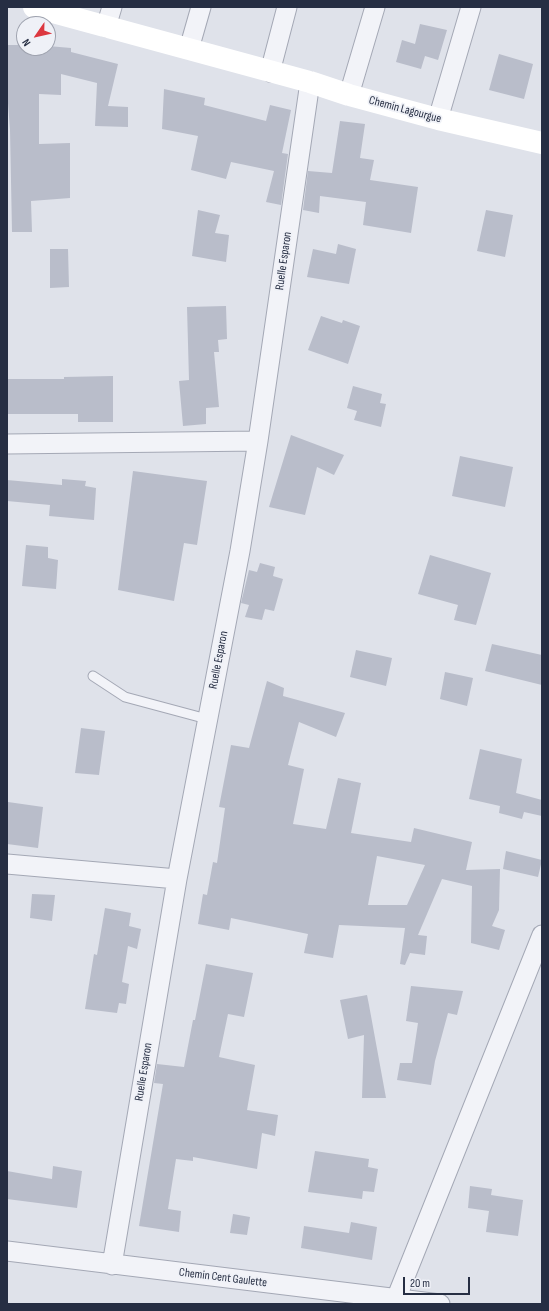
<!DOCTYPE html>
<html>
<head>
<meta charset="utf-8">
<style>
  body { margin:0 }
  #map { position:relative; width:549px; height:1311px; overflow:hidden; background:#dfe2ea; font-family:"Sofia Sans Condensed",sans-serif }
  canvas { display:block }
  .frame { position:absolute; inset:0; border:8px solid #262e43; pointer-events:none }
  .north { position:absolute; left:16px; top:16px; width:40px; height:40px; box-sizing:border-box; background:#eff1f7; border:1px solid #9fa3af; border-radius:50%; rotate:236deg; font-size:11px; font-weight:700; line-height:16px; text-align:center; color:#262e43 }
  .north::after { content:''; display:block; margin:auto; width:14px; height:18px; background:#dc373f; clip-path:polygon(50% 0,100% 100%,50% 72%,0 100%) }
  .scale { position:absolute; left:403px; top:1277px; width:67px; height:18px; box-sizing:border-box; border:2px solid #262e43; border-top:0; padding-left:5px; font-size:12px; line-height:14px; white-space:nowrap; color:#262e43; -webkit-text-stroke:3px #eff1f7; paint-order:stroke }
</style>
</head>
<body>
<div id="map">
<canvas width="549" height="1311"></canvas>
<div class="frame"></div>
<div class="north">N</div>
<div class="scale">20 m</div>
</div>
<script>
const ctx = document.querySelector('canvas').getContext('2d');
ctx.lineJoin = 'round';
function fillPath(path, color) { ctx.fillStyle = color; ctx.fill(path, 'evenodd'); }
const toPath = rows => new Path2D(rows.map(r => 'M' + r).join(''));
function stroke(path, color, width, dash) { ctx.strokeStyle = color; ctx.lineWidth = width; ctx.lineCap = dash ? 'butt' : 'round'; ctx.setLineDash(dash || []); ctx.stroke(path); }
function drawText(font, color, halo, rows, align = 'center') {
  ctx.font = font + ' "Sofia Sans Condensed",sans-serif'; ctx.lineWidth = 3.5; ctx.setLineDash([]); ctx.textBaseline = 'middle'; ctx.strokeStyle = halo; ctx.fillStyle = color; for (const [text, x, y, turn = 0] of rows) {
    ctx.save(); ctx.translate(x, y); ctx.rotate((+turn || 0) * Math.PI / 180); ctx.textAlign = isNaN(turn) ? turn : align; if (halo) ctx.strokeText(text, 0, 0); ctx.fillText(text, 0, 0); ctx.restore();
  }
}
const building = toPath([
  [420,24,447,30,438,60,425,56,421,69,396,62,402,40,415,44],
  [8,45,24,45,24,48,48,48,48,46,71,48,71,52,118,64,108,106,128,107,128,127,95,126,97,83,61,74,61,95,39,94,39,144,70,143,70,198,31,201,32,232,12,232,10,130,7,90],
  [499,54,533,64,524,99,489,90],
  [164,89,205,98,204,105,266,121,270,105,291,110,282,153,288,154,281,205,266,202,274,171,231,162,226,179,191,170,198,136,162,129],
  [340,121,365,124,360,158,374,160,370,180,418,187,411,233,363,225,366,202,320,196,319,213,303,210,308,171,332,173],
  [198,210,220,215,215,233,229,235,226,262,192,256],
  [486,210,513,215,505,257,477,251],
  [338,244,356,249,349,284,307,277,313,249,336,254],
  [50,249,68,249,69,287,50,288],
  [226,306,227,339,218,340,219,352,214,352,219,407,206,408,206,424,183,426,179,381,189,380,187,307],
  [321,316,342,323,343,320,360,326,348,364,308,350],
  [113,376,113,422,78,422,78,414,7,414,7,379,64,379,64,377],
  [353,386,382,394,380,403,386,404,381,427,354,420,357,411,347,408],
  [291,435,344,455,334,475,317,467,305,515,269,507],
  [460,456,513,467,505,507,452,496],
  [133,471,207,481,197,545,184,543,174,601,118,590],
  [62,479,86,481,85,486,96,488,94,520,49,516,50,505,7,501,7,480,62,485],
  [26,545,48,547,48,558,58,560,56,589,22,586],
  [430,555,491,573,476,625,454,620,458,605,418,594],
  [260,563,275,567,273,576,283,579,274,611,265,609,262,620,245,617,249,605,241,603,249,570,257,572],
  [492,644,542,655,542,685,485,671],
  [356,650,392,658,386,686,350,677],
  [445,672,473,678,467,706,440,699],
  [267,681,284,688,283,696,345,713,336,737,299,722,288,765,304,769,293,824,326,829,338,778,361,783,351,833,411,842,414,828,472,842,466,870,500,869,499,910,492,926,505,930,499,950,471,943,472,886,442,879,418,935,427,936,425,955,410,953,405,965,400,964,405,928,339,925,333,958,304,953,308,934,231,918,229,930,198,924,203,894,207,895,213,862,217,863,225,808,219,807,231,745,249,748],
  [377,856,425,865,407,905,368,905],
  [81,728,105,731,99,775,75,773],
  [480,749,522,759,516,793,542,800,542,816,524,812,522,819,499,813,500,806,469,799],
  [8,802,43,807,38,848,7,844],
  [506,851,542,860,538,877,503,869],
  [32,894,55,895,52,921,30,918],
  [105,908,131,913,129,926,141,929,137,949,128,946,122,982,129,984,126,1004,119,1003,117,1013,85,1009,94,954,97,955],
  [206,964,253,973,244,1017,228,1014,219,1057,255,1065,247,1110,278,1115,275,1136,262,1133,257,1169,193,1157,193,1161,176,1159,168,1209,181,1211,179,1232,139,1226,163,1084,154,1083,157,1064,184,1067,193,1020,195,1020],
  [411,986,463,991,457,1015,448,1013,435,1061,431,1085,397,1080,400,1063,412,1063,418,1023,406,1021],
  [367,995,369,1005,386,1098,362,1098,364,1035,348,1039,340,1000],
  [315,1151,369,1159,368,1167,378,1169,374,1192,363,1191,362,1199,308,1192],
  [53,1166,82,1171,77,1208,7,1199,7,1171,52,1179],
  [470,1186,492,1189,491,1195,523,1200,518,1236,486,1232,489,1211,468,1208],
  [233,1214,250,1217,247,1235,230,1233],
  [351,1222,377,1227,372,1260,301,1248,304,1226,349,1233]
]);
const lane = toPath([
  [93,676,125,697,207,719]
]);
const street = toPath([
  [106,27,112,7],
  [189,49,201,7],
  [270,72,287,7],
  [349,95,375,7],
  [438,119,471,7],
  [7,444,258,441],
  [7,864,177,879],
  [7,1251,440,1304],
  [112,1265,177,879,240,551,258,441,310,82],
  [394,1304,542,935]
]);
const secondary = toPath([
  [34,7,310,82,349,95,438,119,542,143]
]);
const streetNames = [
  ["Chemin Lagourgue",405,110,15],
  ["Ruelle Esparon",284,261,-82],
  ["Ruelle Esparon",219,660,-79],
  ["Ruelle Esparon",144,1072,-81],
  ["Chemin Cent Gaulette",223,1278,7]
];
fillPath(building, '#b9bdca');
stroke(lane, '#a4a8b5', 11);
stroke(street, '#a4a8b5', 21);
stroke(lane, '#f2f3f8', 9);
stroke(street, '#f2f3f8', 19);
stroke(secondary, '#fff', 22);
drawText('12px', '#262e43', '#eff1f7', streetNames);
</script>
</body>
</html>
